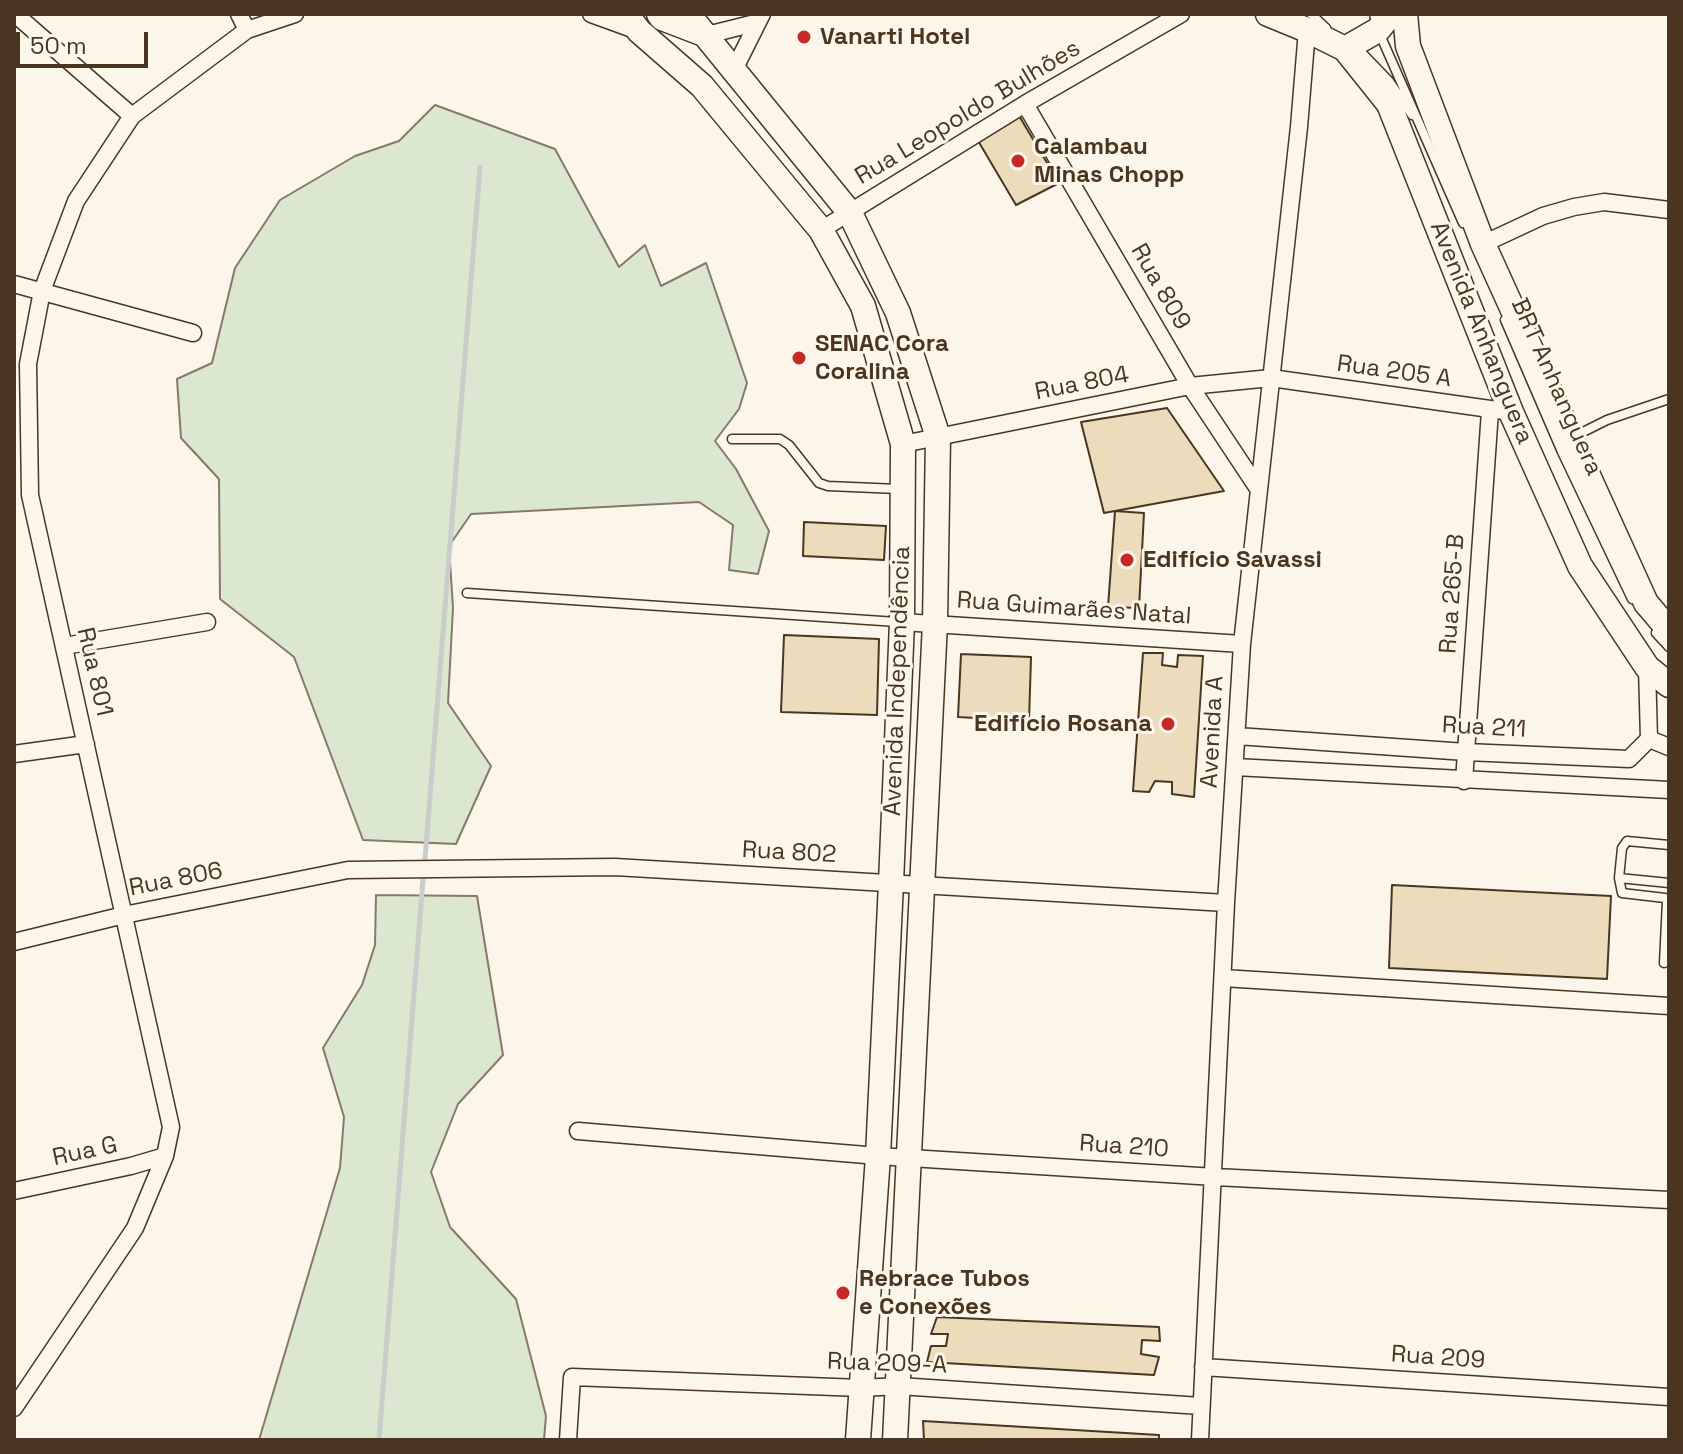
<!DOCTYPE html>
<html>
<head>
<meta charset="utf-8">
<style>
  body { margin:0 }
  #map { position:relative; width:1683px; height:1454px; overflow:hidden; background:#fbf6e9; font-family:"Space Grotesk",sans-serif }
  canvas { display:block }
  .frame { position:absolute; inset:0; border:16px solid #4a3520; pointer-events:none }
  .scale { position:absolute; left:16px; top:32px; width:132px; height:36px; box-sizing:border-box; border:4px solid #4a3520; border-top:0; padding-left:10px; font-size:24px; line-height:28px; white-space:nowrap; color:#4a3520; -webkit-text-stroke:6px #fbf6e9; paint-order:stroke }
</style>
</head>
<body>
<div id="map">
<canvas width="1683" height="1454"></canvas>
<div class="frame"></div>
<div class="scale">50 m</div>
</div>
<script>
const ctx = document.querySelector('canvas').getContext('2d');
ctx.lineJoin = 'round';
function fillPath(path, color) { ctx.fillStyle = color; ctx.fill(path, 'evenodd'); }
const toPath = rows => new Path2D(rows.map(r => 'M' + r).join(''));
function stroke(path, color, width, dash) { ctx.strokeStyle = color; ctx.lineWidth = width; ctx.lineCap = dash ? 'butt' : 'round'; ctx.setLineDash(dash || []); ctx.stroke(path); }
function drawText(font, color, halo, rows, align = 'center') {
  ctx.font = font + ' "Space Grotesk",sans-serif'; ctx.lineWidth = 6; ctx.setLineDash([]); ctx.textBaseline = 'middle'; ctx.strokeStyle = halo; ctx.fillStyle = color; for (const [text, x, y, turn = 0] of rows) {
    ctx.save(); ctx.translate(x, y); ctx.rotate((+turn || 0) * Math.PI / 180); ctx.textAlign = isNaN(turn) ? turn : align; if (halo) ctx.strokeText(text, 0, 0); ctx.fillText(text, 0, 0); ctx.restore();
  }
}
const green = toPath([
  [435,105,555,149,619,267,645,245,661,286,706,263,747,383,739,409,715,441,736,469,769,531,758,574,729,570,733,525,699,502,471,514,449,546,453,608,448,703,491,766,456,844,363,840,294,657,220,599,219,479,181,438,177,379,212,363,235,268,280,200,355,156,399,141,435,105],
  [376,895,477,896,503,1055,458,1104,431,1172,450,1227,516,1299,546,1416,544,1440,259,1440,340,1168,344,1117,323,1048,362,985,375,945,376,895]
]);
const stream = toPath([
  [425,859,480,167],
  [379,1440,423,879]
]);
const building = toPath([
  [1018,114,1059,183,1016,205,977,139,1018,114],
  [1167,408,1224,491,1104,513,1081,422,1167,408],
  [1115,511,1144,513,1139,608,1108,607,1115,511],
  [804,522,886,526,884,560,803,556,804,522],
  [784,635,879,639,877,715,781,712,784,635],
  [1143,653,1163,653,1162,665,1177,667,1178,655,1203,656,1194,797,1172,794,1172,782,1155,781,1149,792,1133,791,1143,653],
  [961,654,1031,657,1029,721,958,717,961,654],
  [1392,885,1611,896,1607,979,1389,968,1392,885],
  [937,1317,1159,1327,1160,1341,1142,1340,1141,1354,1159,1357,1154,1375,927,1362,931,1346,946,1346,948,1334,931,1334,937,1317],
  [923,1421,1159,1435,1159,1440,924,1440,923,1421]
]);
const lane = toPath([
  [1311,14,1326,28],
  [1374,14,1378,30,1463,223],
  [1363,54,1389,81,1412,115],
  [1505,320,1562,452,1632,599],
  [1573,437,1607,420,1669,399],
  [732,439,780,439,789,445,819,483,828,486,898,489],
  [467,593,897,622],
  [1656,633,1669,647],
  [1619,878,1669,883],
  [1664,963,1667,901,1665,898,1622,893,1619,878,1622,848,1627,841,1669,845]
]);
const street = toPath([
  [15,14,132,116],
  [239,14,247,30],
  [591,14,638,31],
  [701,33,715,33,755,23],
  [734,70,762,14],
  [1025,104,1190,386,1259,490],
  [821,230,1025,104,1181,14],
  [1483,244,1543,216,1574,207,1604,202,1669,210],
  [14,284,193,333],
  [903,444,1190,386,1271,378,1511,412],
  [902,622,1242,644],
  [64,646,207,622],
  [1237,736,1466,752,1629,759,1649,739,1647,667],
  [1649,739,1669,747],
  [14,754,86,744],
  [1235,767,1669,790],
  [1464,781,1490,411],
  [14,942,124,915,348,870,615,867,1226,903],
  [1223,978,1669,1006],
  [578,1131,878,1156,1215,1177,1669,1200],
  [14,1191,131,1166,165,1156],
  [1203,1367,1669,1397],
  [14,1408,135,1228,165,1156,171,1127,30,495,28,364,42,291,76,201,132,116,247,30,295,14],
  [568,1440,572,1377,861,1388,899,1386,1201,1406],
  [1200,1440,1226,903,1242,644,1299,127,1307,30]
]);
const primary = toPath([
  [626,14,639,31,702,86,821,230,863,306,903,444,902,622,891,883,878,1156,858,1440],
  [659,14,662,18,701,33],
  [688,14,850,213,898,313,938,437,935,623,895,1440],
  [1268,14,1307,30,1345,49,1389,104,1511,412,1580,566,1647,667,1669,685],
  [1405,14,1408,46,1483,244,1646,603,1669,630],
  [1345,49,1378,30,1391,14]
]);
const markers = [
  [804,37,8,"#c62828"],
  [1018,161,8,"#c62828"],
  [799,358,8,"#c62828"],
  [1127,560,8,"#c62828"],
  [1168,724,8,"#c62828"],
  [843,1293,8,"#c62828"]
];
const poiNames = [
  ["Vanarti Hotel",820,37],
  ["Calambau",1034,147],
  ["Minas Chopp",1034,175],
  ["SENAC Cora",815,344],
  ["Coralina",815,372],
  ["Edifício Savassi",1143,560],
  ["Edifício Rosana",1152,724,"right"],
  ["Rebrace Tubos",859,1279],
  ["e Conexões",859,1307]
];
const streetNames = [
  ["Rua Leopoldo Bulhões",968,113,-31],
  ["Rua 809",1160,287,60],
  ["Avenida Anhanguera",1481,333,68],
  ["Rua 205 A",1394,372,8],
  ["Rua 804",1082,384,-11],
  ["BRT Anhanguera",1556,387,66],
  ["Rua 265-B",1453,594,-86],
  ["Rua Guimarães Natal",1074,609,4],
  ["Rua 801",94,672,77],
  ["Avenida Independência",898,681,-88],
  ["Rua 211",1484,728,3],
  ["Avenida A",1213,732,-87],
  ["Rua 802",789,853,3],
  ["Rua 806",176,880,-11],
  ["Rua 210",1124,1147,4],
  ["Rua G",85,1152,-12],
  ["Rua 209",1438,1358,4],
  ["Rua 209-A",887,1364,2]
];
fillPath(green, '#dce7d0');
stroke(green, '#887966', 2);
stroke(stream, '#c9cecd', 5);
fillPath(building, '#ecdcbc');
stroke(building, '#4a3520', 2);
stroke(lane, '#4a3520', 11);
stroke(street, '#4a3520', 19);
stroke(primary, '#4a3520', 27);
stroke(lane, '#fbf6e9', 8);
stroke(street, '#fbf6e9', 16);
stroke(primary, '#fbf6e9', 24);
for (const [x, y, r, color] of markers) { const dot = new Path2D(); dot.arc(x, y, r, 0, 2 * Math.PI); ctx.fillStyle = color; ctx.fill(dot); stroke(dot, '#fbf6e9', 3); }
drawText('bold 24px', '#4a3520', '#fbf6e9', poiNames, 'left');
drawText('24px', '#4a3520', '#fbf6e9', streetNames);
</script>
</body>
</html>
